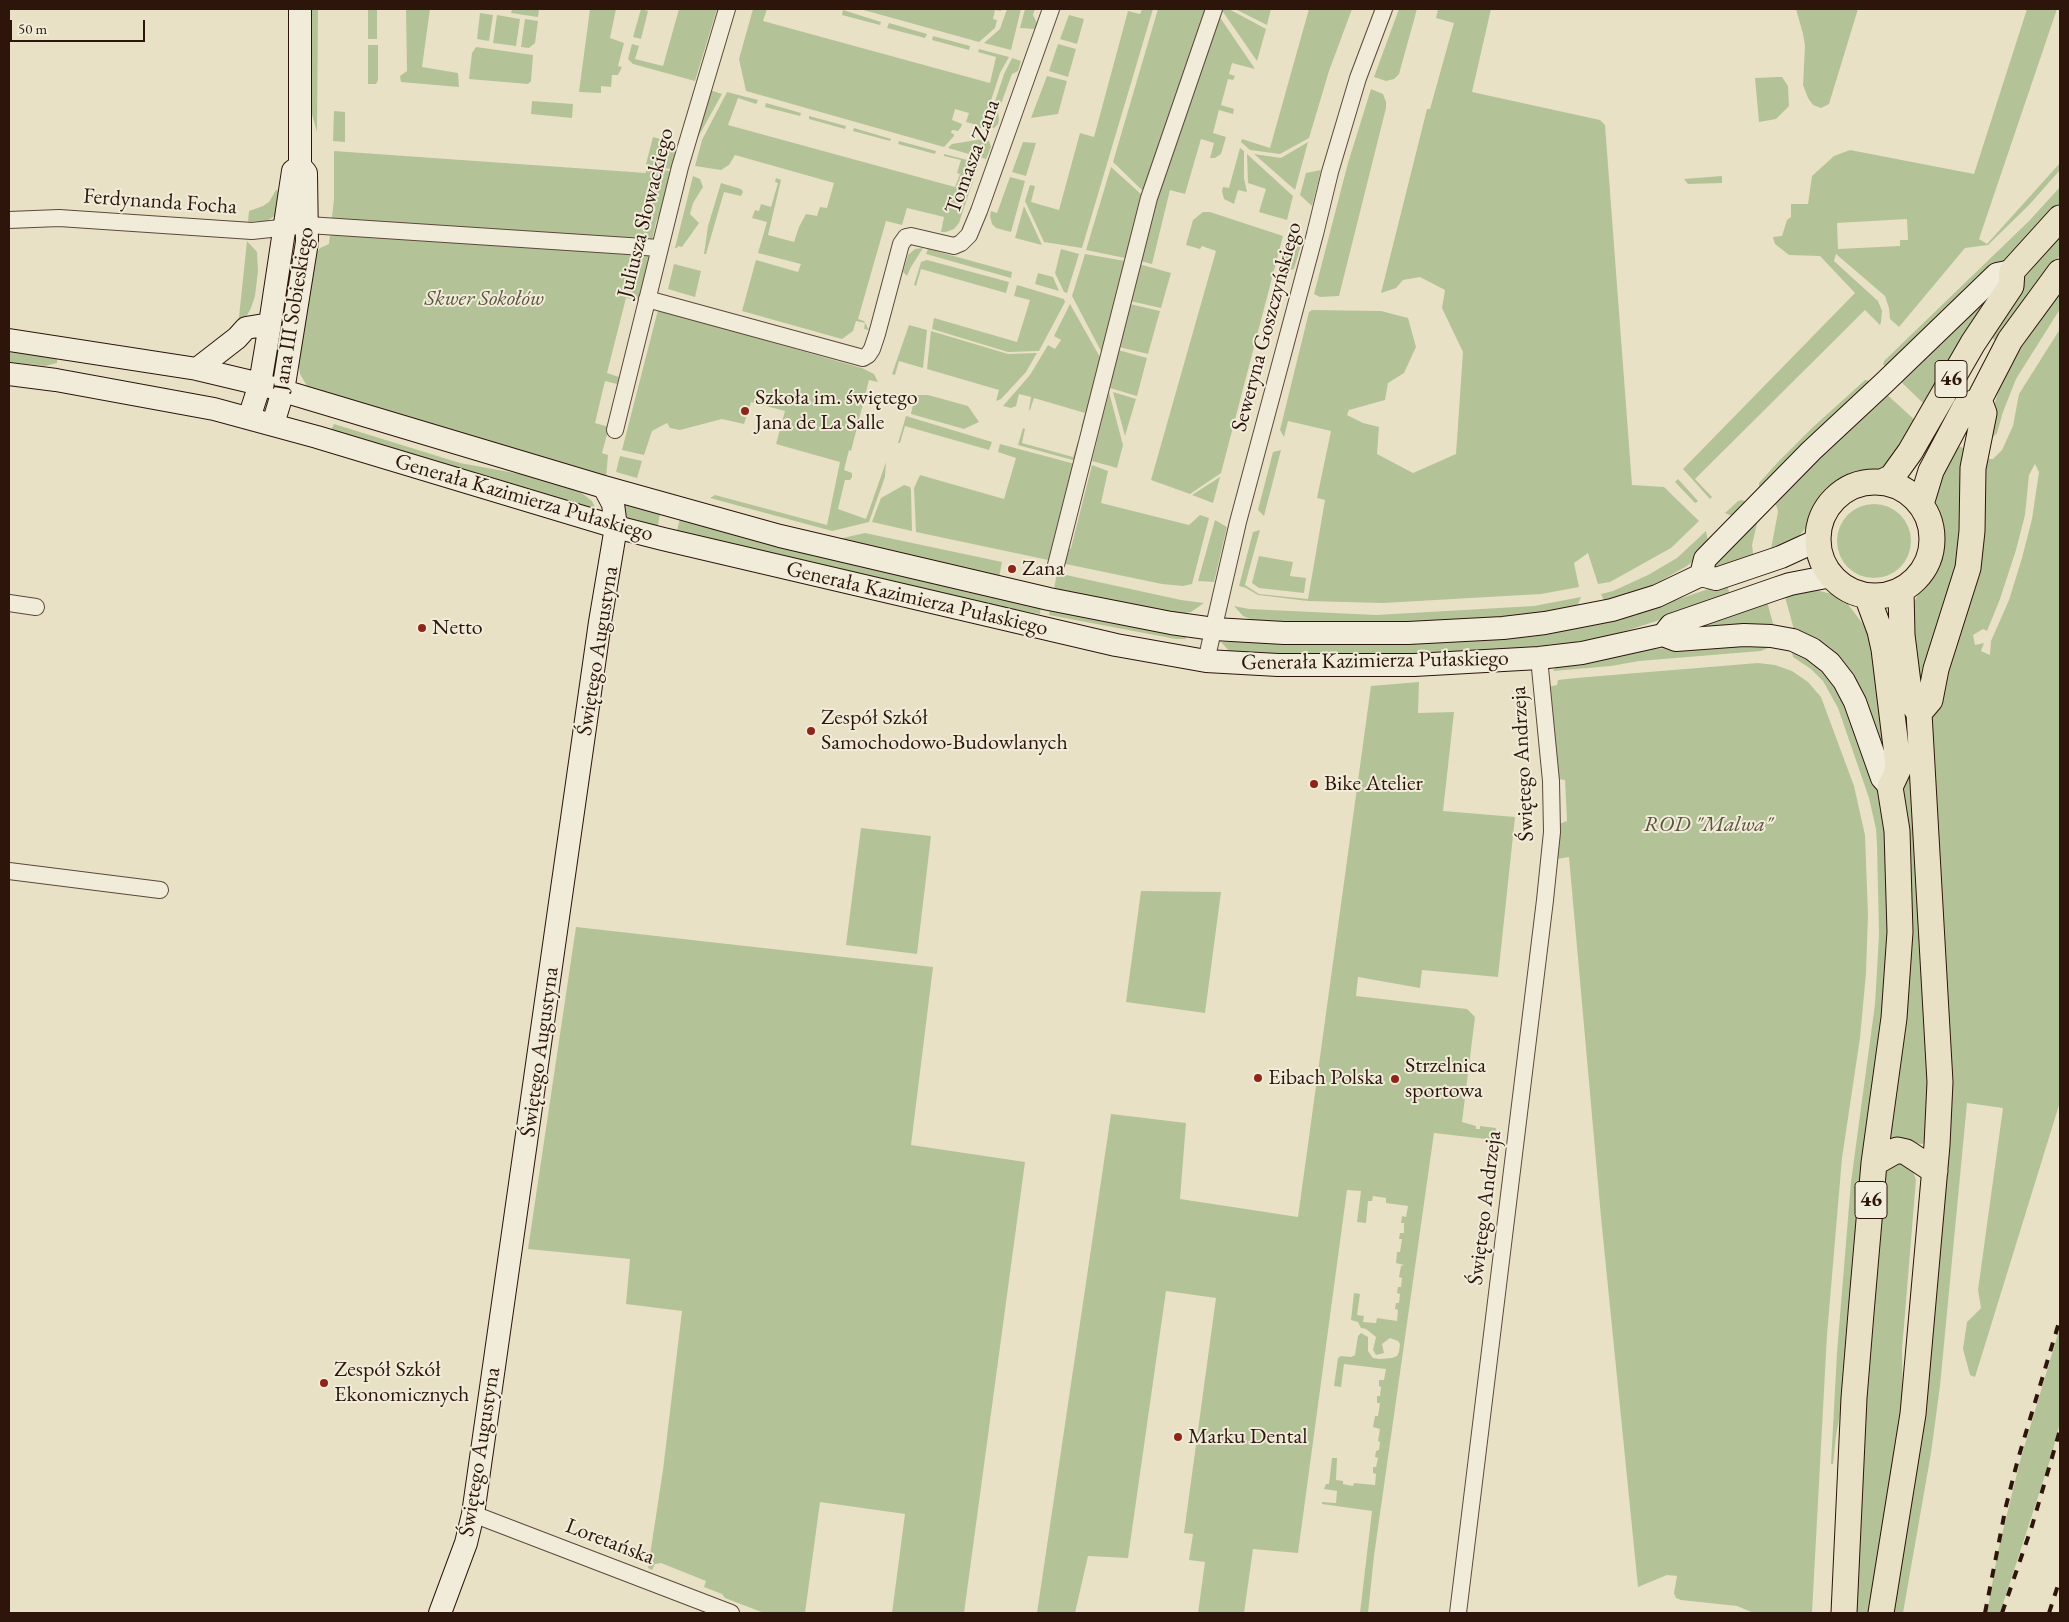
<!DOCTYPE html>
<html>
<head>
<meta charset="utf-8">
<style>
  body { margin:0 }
  #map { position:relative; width:2069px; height:1622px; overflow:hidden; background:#e9e1c6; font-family:"EB Garamond",serif }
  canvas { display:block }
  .frame { position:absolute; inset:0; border:10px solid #2d150c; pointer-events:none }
  .scale { position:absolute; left:10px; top:20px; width:135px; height:22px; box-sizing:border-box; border:2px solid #2d150c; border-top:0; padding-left:6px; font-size:15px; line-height:18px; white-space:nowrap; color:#2d150c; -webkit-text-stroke:4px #f1ecda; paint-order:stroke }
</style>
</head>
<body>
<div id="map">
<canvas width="2069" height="1622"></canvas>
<div class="frame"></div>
<div class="scale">50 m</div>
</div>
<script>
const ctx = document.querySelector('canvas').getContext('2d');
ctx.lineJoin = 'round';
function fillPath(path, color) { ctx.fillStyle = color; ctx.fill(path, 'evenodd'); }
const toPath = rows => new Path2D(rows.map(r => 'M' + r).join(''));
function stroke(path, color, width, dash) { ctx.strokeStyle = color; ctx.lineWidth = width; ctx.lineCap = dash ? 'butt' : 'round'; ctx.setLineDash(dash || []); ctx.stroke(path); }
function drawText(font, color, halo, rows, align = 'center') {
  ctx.font = font + ' "EB Garamond",serif'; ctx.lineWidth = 4; ctx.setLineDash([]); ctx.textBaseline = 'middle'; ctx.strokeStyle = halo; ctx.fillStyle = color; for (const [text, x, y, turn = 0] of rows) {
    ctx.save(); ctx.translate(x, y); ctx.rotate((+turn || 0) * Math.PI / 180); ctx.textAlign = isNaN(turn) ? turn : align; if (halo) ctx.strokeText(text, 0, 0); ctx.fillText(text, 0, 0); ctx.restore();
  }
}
const green = toPath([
  [311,9,318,9,317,132,311,111],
  [368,9,377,9,377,39,368,39],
  [406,9,430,9,422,67,458,73,459,87,401,82,400,76,407,71],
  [512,9,539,9,538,17,511,13],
  [590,9,616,9,610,38,624,43,618,66,622,67,618,75,612,75,611,87,601,86,601,93,579,92],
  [641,9,648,11,641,39,633,37],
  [679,9,717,9,695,81,633,64,628,59,632,44,639,46,635,59,663,66],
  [753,9,767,9,763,21,990,83,996,57,978,52,979,49,1009,57,1000,73,982,128,976,128,977,125,966,122,969,113,955,109,952,120,962,124,961,127,958,131,952,130,951,133,954,134,954,136,944,147,746,91,739,59],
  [860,9,1002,9,1001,11,995,10,993,19,997,20,995,28,979,42],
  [1007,9,1021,9,1011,50,984,43,1000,29],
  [1025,9,1035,9,1033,15,1037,23,1035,29,1020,28],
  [1142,9,1153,9,1082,248,1044,242,1025,201,1030,185,1035,186,1031,202,1059,210,1080,133,1094,137,1128,11,1140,14],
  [1158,9,1206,9,1143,191,1113,162],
  [1221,9,1229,9,1266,29,1257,61],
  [1235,9,1271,9,1267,25],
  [1309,9,1352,9,1329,71,1309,138,1280,154,1250,150,1241,142,1242,139,1270,148],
  [1399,9,1417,9,1399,74,1394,79,1386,81,1374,77],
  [1438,9,1491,9,1472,92,1600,120,1605,125,1632,485,1664,487,1699,521,1671,548,1610,582,1598,584,1588,553,1574,563,1579,587,1541,594,1383,603,1308,601,1258,595,1246,588,1239,586,1253,532,1260,530,1245,585,1259,594,1308,599,1325,500,1317,498,1331,431,1288,421,1284,437,1280,430,1309,312,1312,310,1381,311,1408,318,1416,347,1404,373,1388,383,1385,400,1349,410,1347,415,1363,423,1379,427,1377,454,1413,473,1456,454,1463,352,1442,308,1445,290,1420,277,1403,280,1396,288,1381,293,1427,109,1430,109,1454,23,1436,18],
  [1796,9,1858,9,1829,104,1821,108,1813,105,1808,98,1803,85,1805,46,1803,34],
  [2027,9,2057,9,1979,239,1987,244,2060,163,2060,170,2029,205,1988,245,1965,248,1899,327,1890,319,1889,308,1885,296,1836,254,1834,261,1878,301,1882,311,1881,322,1880,325,1865,310,1695,479,1712,497,1710,499,1683,469,1855,293,1820,256,1789,255,1775,244,1773,237,1782,236,1787,220,1791,217,1791,204,1808,204,1812,176,1834,156,1850,150,1974,174],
  [1907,219,1908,240,1900,240,1900,246,1838,249,1837,223],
  [843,10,881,22,880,25,842,15],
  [480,13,493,15,489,41,477,39],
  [497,15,520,19,516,46,493,43],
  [1069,15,1084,19,1077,44,1060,39],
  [1219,16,1255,69,1232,63,1229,74,1235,76,1233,80,1228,79,1221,105,1234,109,1233,114,1219,110,1213,133,1226,137,1221,154,1215,158,1210,158,1214,143,1201,139,1185,194,1170,190,1152,264,1140,261,1165,170],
  [525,19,538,21,535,43,529,48,521,47],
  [889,23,927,34,925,38,887,28],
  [933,36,970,46,969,50,932,40],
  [1058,44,1076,49,1068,77,1049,71],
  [368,45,378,45,378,80,376,84,368,84],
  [476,47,533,55,531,81,528,84,469,79,472,53],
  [1012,58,1021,61,1018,71,1012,74,998,112,999,119,998,124,994,128,986,129,1004,74],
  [1047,76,1067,81,1058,114,1031,118],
  [1778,77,1782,77,1788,86,1789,106,1776,119,1759,122,1755,78],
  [1371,89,1383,94,1386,102,1386,108,1339,296,1320,297,1314,294,1348,163],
  [710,90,722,94,697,139],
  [727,92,758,100,756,104,738,98,728,125,955,187,960,174,957,173,961,160,944,156,944,154,979,163,959,223,954,229,946,232,941,232,944,217,907,208,902,225,886,221,858,319,864,321,869,330,864,329,865,323,856,321,853,331,842,339,742,311,756,260,798,272,801,264,758,253,767,222,752,218,755,210,759,211,761,204,771,207,778,183,775,182,776,178,781,180,768,235,794,242,799,227,806,214,817,216,820,207,827,208,834,183,735,155,729,165,721,170,695,166,702,140],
  [532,101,573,104,572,118,531,114],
  [766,103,801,113,800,116,765,107],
  [334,111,345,112,345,142,333,141],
  [809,116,846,126,845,129,809,119],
  [854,128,891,139,890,141,853,131],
  [653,137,677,144,671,169,647,166,646,164],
  [983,139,989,141,991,147,986,159,948,148,952,144],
  [899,141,936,151,935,154,898,144],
  [1023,142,1036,143,1026,176,1012,172],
  [1308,142,1295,190,1254,154,1281,158],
  [1240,148,1244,151,1244,178,1247,192,1238,190,1234,204,1224,199,1222,191,1223,187,1229,188],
  [334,151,646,173,646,169,670,171,660,214,656,222,639,301,626,298,607,373,619,377,617,384,605,381,595,423,609,427,602,453,608,455,606,478,307,386,300,374,298,360,315,255,320,248,329,244,334,199],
  [1247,154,1293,196,1287,220,1259,212,1266,189,1248,183],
  [1111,167,1142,195,1125,258,1086,250],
  [1321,170,1312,206,1300,195,1306,173],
  [693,176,700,179,703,187,693,203,690,214,699,223,682,247,678,246,677,248,675,248],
  [1722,176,1722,183,1688,184,1684,179],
  [1010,177,1025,181,1011,232,996,228,992,224,990,216,991,211,997,213],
  [721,183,741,189,743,192,741,196,724,192,706,254,704,254,708,226],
  [2060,187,2060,203,2040,226,1889,370,1883,364,1884,361,2029,221],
  [276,190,284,191,279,213,267,221,248,222,249,211,263,206,269,202],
  [1024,206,1042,245,1015,238],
  [1203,212,1210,212,1283,236,1221,473,1190,494,1151,480,1216,251,1202,246,1200,249,1186,245,1193,220],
  [1290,232,1302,241,1294,269,1280,272],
  [2060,233,2060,255,2037,285,1998,342,1986,334,2025,277],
  [247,241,257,252,258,271,255,296,251,308,244,321,238,324,237,321,239,317],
  [923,248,911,267,907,276,903,272,908,255,915,249],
  [928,249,1012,272,1011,278,926,254],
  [1061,249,1079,254,1067,293,1064,292,1055,273],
  [1085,254,1125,261,1102,353,1072,296],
  [291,257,294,258,282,342,277,341],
  [927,260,1009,282,1006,293,921,269,916,286,914,285,921,262],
  [674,264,701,271,695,297,668,289],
  [1139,264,1171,273,1161,308,1130,301],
  [1038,273,1053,277,1059,291,1035,284],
  [2003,278,1924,404,1898,379],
  [1017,285,1064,299,1065,302,1039,351,1008,352,932,329,934,318,1017,342,1030,300,1014,296],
  [2060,289,2060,309,2016,379,2003,412,1997,433,1992,438,1987,426,1999,390,2018,353],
  [1070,304,1101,359,1084,425,1081,427,1085,413,1034,398,1030,410,1029,410,1031,397,1019,394,1016,406,1011,408,1003,406,1030,375,1048,345,1055,349,1061,340,1054,336],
  [1130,304,1160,311,1148,354,1119,347],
  [658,310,862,368,874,374,878,382,869,380,851,451,849,450,844,470,852,473,852,477,850,480,845,480,838,509,866,519,886,462,885,477,869,522,832,531,710,498,715,495,827,525,840,462,776,444,785,411,751,402,744,424,722,419,680,430,670,428,667,423,652,431,644,455,622,450],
  [909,325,927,330,923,368,899,361,895,375,892,374],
  [2060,329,2060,1102,1975,1377,1970,1375,1963,1349,1967,1322,1981,1308,1978,1290,2003,1108,1967,1103,1940,1386,1931,1453,1903,1613,1890,1613,1925,1395,1932,732,1934,702,1986,459,1993,459,2002,450,2013,426,2019,394],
  [2035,464,2039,472,2032,519,2022,558,2009,600,1991,641,1990,655,1981,651,1984,643,1975,645,1973,635,1983,629,1987,631,2000,599,2016,550,2025,515,2029,475],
  [931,331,1008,354,1037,353,1026,372,1001,399,996,401,999,390,927,369],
  [1118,350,1147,358,1137,396,1110,388],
  [9,351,57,359,57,363,45,366,9,362],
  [1865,380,1872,381,1763,491,1759,486,1759,483,1778,462,1812,428],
  [1109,392,1123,445,1117,468,1092,461],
  [1113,392,1136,399,1125,436],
  [1884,392,1916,421,1905,448,1880,471,1857,477,1832,491,1820,504,1811,521,1800,535,1791,542,1771,549,1778,512,1777,507,1772,500],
  [915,395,928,395,968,406,979,422,964,429,911,414],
  [906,416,992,442,989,450,905,426,900,443,898,443],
  [334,424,460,463,531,476,572,488,583,494,592,501,595,507,591,509,331,430],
  [1023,428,1025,429,1022,443,1073,457,1078,441,1080,444,1076,461,1018,445],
  [1953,443,1969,451,1967,528,1923,693,1908,634,1912,606,1938,556,1940,536,1934,494],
  [1000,444,1075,464,1053,561,916,532,914,488,920,475,1004,499,1016,458,998,452],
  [1281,450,1264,516,1258,510,1273,452],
  [620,456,642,461,637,478,616,472],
  [1092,465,1108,471,1101,503,1189,525,1200,515,1209,518,1192,584,1183,586,1162,584,1061,563,1061,560,1066,558,1068,550,1071,548],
  [1220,477,1213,503,1192,495],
  [1678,479,1698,501,1697,502,1695,503,1675,482],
  [904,485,910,487,911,490,912,531,872,522,881,498],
  [1742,500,1747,502,1732,516,1725,513,1738,501],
  '1837 541a37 37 0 1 1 74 0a37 37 0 1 1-74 0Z',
  [626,504,660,514,657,529,625,520,624,507],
  [1759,515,1752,545,1754,560,1715,573,1709,565],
  [680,519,883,572,1041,606,1040,614,961,599,676,534],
  [1215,520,1227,527,1214,582,1198,581],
  [1706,531,1708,541,1697,558,1687,566,1648,588,1605,603,1601,594,1613,591,1648,575,1677,558],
  [865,533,1002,562,999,578,834,540],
  [1259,556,1293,562,1290,576,1306,578,1304,593,1259,588,1252,583],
  [1057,573,1181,600,1204,603,1191,612,1179,614,1054,589],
  [1726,583,1731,597,1610,636,1536,649,1353,657,1230,652,1221,642,1533,635,1620,619],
  [1816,590,1832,594,1847,603,1863,624,1868,635,1873,647,1892,773,1860,700,1793,634,1793,626,1784,593],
  [1581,597,1577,607,1525,615,1438,622,1323,624,1255,621,1243,616,1234,606,1249,609,1376,615,1534,606],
  [1766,598,1774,627,1673,630],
  [1050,608,1184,635,1187,637,1185,639,1176,639,1049,615],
  [1756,641,1770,647,1761,651,1639,661,1611,666,1553,671,1557,666,1641,650],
  [1791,647,1838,683,1877,784,1887,830,1890,935,1845,1386,1836,1436,1833,1464,1831,1464,1837,1352,1851,1182,1875,1004,1879,935,1877,845,1876,829,1869,798,1838,708,1823,681,1811,669,1793,657],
  [1758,663,1775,665,1792,671,1808,682,1821,697,1854,786,1865,835,1868,915,1866,973,1860,1038,1842,1158,1827,1335,1812,1613,1754,1613,1737,1606,1681,1600,1676,1598,1674,1593,1677,1576,1667,1575,1638,1587,1601,1217,1569,857,1557,859,1559,824,1567,821,1565,780,1558,779,1548,687,1557,685,1558,680,1576,678],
  [1419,682,1418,713,1454,712,1443,811,1515,817,1498,977,1422,970,1420,988,1358,977,1356,996,1467,1009,1475,1017,1462,1122,1476,1126,1476,1129,1480,1129,1480,1126,1496,1128,1495,1140,1434,1133,1374,1556,1368,1613,1360,1613,1372,1511,1322,1504,1322,1502,1336,1503,1337,1491,1324,1489,1326,1484,1329,1484,1332,1458,1337,1458,1336,1480,1343,1481,1343,1484,1353,1486,1354,1483,1375,1485,1376,1474,1373,1473,1373,1467,1376,1467,1378,1458,1375,1457,1376,1451,1379,1450,1380,1442,1378,1441,1380,1429,1373,1427,1375,1416,1378,1416,1380,1403,1377,1403,1377,1396,1380,1396,1381,1387,1379,1386,1379,1380,1384,1380,1386,1369,1344,1364,1341,1387,1334,1386,1338,1358,1341,1356,1351,1357,1355,1355,1358,1336,1361,1333,1368,1337,1368,1351,1373,1358,1380,1359,1392,1358,1397,1356,1399,1352,1400,1344,1398,1341,1390,1338,1382,1344,1384,1353,1376,1355,1373,1350,1376,1337,1366,1329,1361,1328,1358,1322,1351,1320,1354,1293,1360,1294,1357,1315,1364,1316,1363,1322,1376,1323,1377,1318,1397,1321,1398,1310,1395,1309,1396,1303,1399,1303,1400,1294,1397,1293,1398,1287,1401,1287,1402,1278,1399,1277,1401,1266,1404,1265,1396,1263,1397,1252,1400,1252,1402,1239,1399,1239,1400,1233,1404,1233,1404,1223,1401,1223,1402,1216,1406,1217,1408,1206,1386,1203,1386,1198,1373,1196,1372,1201,1368,1201,1366,1223,1357,1222,1361,1191,1347,1190,1298,1553,1253,1549,1244,1613,1198,1613,1205,1562,1189,1560,1193,1534,1184,1533,1216,1298,1166,1291,1128,1558,1088,1556,1075,1613,1037,1613,1111,1114,1186,1123,1180,1199,1298,1217,1371,686],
  [1911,741,1928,1006,1928,1139,1923,1144,1891,1141,1887,1135,1909,885,1901,742],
  [861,828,931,836,917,954,846,945],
  [1141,891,1221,892,1205,1013,1126,1002],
  [576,927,933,967,911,1145,1025,1162,964,1613,892,1613,905,1514,820,1502,805,1613,764,1613,725,1598,722,1594,704,1587,706,1581,661,1563,655,1564,652,1570,648,1568,663,1470,682,1311,626,1304,630,1259,528,1249],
  [1898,1163,1902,1164,1913,1171,1916,1180,1902,1350,1903,1413,1871,1613,1853,1613,1867,1359,1884,1171],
  [2060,1327,2060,1422,2052,1454,2000,1613,1987,1613,1998,1551,2020,1461]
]);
const street = toPath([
  [9,220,59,218,252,231,308,225,659,248],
  [647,299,863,358,868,355,872,349,877,334,901,244,906,237,911,236,954,246,961,243,969,235,979,211,1051,9],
  [615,430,680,167,727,9],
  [1056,565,1149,198,1214,9],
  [9,603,36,607],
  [1206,661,1238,522,1315,234,1330,172,1358,78,1384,9],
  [9,871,160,890],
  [473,1514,731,1613],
  [1458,1613,1545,900,1552,832,1551,781,1539,658]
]);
const secondary = toPath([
  [9,340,197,369,260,384,604,487,780,536,1049,599,1171,623,1214,629,1284,633,1408,633,1503,628,1545,623,1612,610,1657,596,1701,575,1716,579,1781,557,1818,540],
  [197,369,237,338,246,328,270,324],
  [9,374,56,380,214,409,317,437,616,527,663,539,1116,645,1206,661,1278,665,1414,665,1539,658,1582,653,1663,635,1671,625,1775,589,1790,584,1831,576],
  [249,418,260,384,270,324,293,171,300,166],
  [273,424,283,391,307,242,306,173,300,166,300,9],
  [1701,575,1705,559,1811,451,1885,382,1997,274,2012,271],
  [1663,635,1676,640,1744,635,1771,636,1793,640,1812,649,1830,663,1844,681,1855,702,1882,778,1890,787],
  [440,1613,466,1543,473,1514,600,622,616,527,613,504,604,487]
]);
const primary = toPath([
  '1818 539a57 57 0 1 1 114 0a57 57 0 1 1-114 0Z',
  [1882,482,1892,477,1910,452,1973,343,2011,286,2012,271,2060,218],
  [1921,504,1931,471,1965,407,1979,400,2010,340,2060,272],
  [1919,713,1930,700,1936,669,1968,568,1972,531,1973,468,1984,413,1979,400],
  [1874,1163,1897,1150,1906,1152,1935,1171],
  [1844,1613,1854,1398,1861,1313,1874,1163,1894,1018,1900,932,1897,831,1890,787,1898,770,1897,755,1884,649,1880,631,1867,596],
  [1881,1613,1913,1414,1937,1145,1940,1082,1919,713,1910,699,1902,635,1901,591]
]);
const rail = toPath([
  [1985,1613,2006,1506,2018,1459,2060,1319],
  [2002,1613,2032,1526,2060,1430],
  [2049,1613,2060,1579]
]);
const markers = [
  [745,411,5,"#8f2418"],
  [1012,569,5,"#8f2418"],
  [422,628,5,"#8f2418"],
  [811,731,5,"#8f2418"],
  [1314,784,5,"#8f2418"],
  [1258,1078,5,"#8f2418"],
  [1395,1079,5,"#8f2418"],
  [324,1383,5,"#8f2418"],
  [1178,1437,5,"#8f2418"]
];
const shields = [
  [1951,379,32],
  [1871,1200,32]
];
const shieldNames = [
  ["46",1951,379],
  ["46",1871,1200]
];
const streetNames = [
  ["Tomasza Zana",973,157,-70],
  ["Ferdynanda Focha",160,202,4],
  ["Juliusza Słowackiego",646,213,-76],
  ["Jana III Sobieskiego",294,309,-81],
  ["Seweryna Goszczyńskiego",1267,327,-75],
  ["Generała Kazimierza Pułaskiego",524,498,16],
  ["Generała Kazimierza Pułaskiego",917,599,13],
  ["Świętego Augustyna",598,651,-81],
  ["Generała Kazimierza Pułaskiego",1375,661,-1],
  ["Świętego Andrzeja",1523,764,-93],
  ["Świętego Augustyna",540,1052,-82],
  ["Świętego Andrzeja",1485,1208,-83],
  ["Świętego Augustyna",480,1452,-81],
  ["Loretańska",610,1542,21]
];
const parkNames = [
  ["Skwer Sokołów",484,299],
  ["ROD \"Malwa\"",1708,825]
];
const poiNames = [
  ["Szkoła im. świętego",755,398],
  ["Jana de La Salle",755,423],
  ["Zana",1022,569],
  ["Netto",432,628],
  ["Zespół Szkół",821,718],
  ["Samochodowo-Budowlanych",821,743],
  ["Bike Atelier",1324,784],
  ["Strzelnica",1405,1066],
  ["sportowa",1405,1091],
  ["Eibach Polska",1268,1078],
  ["Zespół Szkół",334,1370],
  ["Ekonomicznych",334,1395],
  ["Marku Dental",1188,1437]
];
fillPath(green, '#b4c397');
stroke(street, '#5c483a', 18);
stroke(secondary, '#2d150c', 24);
stroke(primary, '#2d150c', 27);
stroke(street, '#f1ecda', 16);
stroke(secondary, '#f1ecda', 22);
stroke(primary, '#e9e1c6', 25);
stroke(rail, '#2d150c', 4, [9, 9]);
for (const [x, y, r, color] of markers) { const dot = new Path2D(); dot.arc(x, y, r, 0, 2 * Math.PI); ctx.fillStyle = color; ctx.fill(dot); stroke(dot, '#f1ecda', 2); }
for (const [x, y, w] of shields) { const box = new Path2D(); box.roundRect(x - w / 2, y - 18.5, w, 37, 4); ctx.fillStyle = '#f1ecda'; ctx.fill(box); stroke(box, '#2d150c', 1); }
drawText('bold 21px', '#2d150c', null, shieldNames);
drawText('22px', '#2d150c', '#f1ecda', streetNames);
drawText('italic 22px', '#5c523d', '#f1ecda', parkNames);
drawText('22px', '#2d150c', '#f1ecda', poiNames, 'left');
</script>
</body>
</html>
